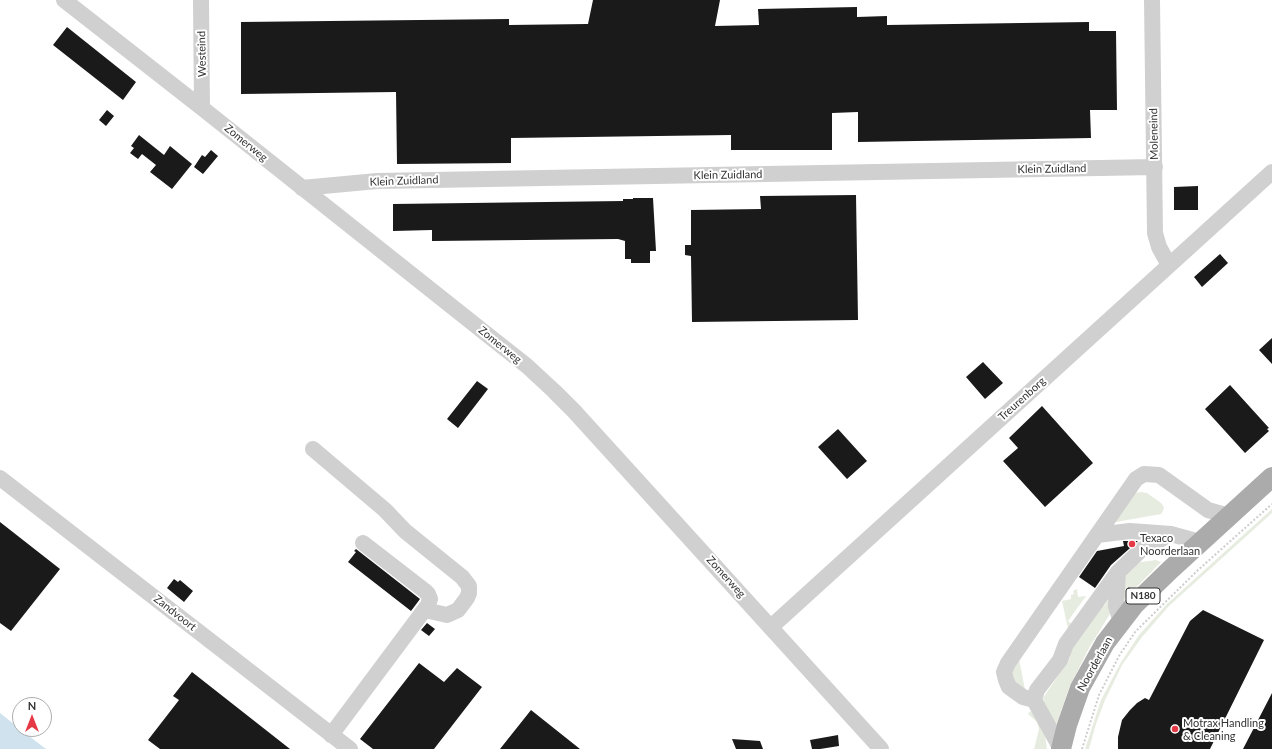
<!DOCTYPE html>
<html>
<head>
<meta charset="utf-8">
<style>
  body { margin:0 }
  #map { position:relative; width:1272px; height:749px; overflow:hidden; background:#fff; font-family:Lato,sans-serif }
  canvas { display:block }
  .north { position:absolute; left:12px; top:697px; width:40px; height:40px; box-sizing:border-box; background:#fff; border:1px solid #adadad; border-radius:50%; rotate:0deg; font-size:11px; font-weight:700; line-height:16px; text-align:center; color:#333 }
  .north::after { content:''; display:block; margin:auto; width:14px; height:18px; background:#e63946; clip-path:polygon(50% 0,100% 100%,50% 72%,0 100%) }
</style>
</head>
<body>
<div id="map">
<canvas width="1272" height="749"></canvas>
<div class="north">N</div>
</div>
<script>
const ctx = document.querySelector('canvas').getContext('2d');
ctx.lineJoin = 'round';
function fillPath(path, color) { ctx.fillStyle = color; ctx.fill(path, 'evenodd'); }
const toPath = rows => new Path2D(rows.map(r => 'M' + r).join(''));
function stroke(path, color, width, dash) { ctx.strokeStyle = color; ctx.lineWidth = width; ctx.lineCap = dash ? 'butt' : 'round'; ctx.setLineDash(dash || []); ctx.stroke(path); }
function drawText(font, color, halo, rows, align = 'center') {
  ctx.font = font + ' Lato,sans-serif'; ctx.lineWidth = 4; ctx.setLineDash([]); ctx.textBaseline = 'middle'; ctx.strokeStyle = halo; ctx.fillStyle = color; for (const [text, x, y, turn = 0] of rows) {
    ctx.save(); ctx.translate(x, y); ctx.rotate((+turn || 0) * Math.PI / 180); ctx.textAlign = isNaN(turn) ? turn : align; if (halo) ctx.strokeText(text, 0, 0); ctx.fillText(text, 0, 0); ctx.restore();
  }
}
const green = toPath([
  [1141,492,1147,493,1161,503,1164,507,1163,511,1161,514,1116,522,1114,520,1135,493],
  [1272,509,1272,513,1169,606,1142,637,1122,665,1114,682,1105,700,1096,724,1089,749,1085,749,1101,700,1120,664,1139,635,1167,604],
  [1156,560,1161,562,1121,603,1126,574,1130,566,1141,562],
  [1077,589,1078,597,1086,596,1068,621,1074,626,1069,633,1062,601,1071,599,1071,595,1074,594,1073,591],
  [1110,597,1110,614,1089,648,1069,688,1055,728,1045,709,1043,698,1070,658,1070,652,1099,606,1104,606],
  [1019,659,1025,690,1013,684,1010,672],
  [1030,711,1038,718,1044,727,1047,749,1034,749,1039,729,1037,722,1028,714]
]);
const water = toPath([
  [0,713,20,729,46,749,0,749]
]);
const building = toPath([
  [593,0,720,0,715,26,759,25,758,9,857,7,857,17,887,16,887,25,1089,22,1089,31,1116,31,1117,110,1090,110,1091,138,858,142,858,112,832,113,832,150,731,150,731,135,511,138,511,163,397,164,396,92,241,94,241,22,509,19,509,25,588,24],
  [67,27,136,82,123,100,53,45],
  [107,110,114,116,106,126,99,120],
  [139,135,164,155,170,146,192,164,172,189,150,172,156,165,142,154,138,159,130,153,134,148,131,146],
  [211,150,218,156,203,174,194,167,202,155,205,157],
  [1198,186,1198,210,1174,210,1174,187],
  [856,195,858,320,692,322,691,256,685,255,685,245,691,245,691,210,761,209,760,196],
  [633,198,653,198,656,251,650,251,650,263,631,263,631,259,625,259,625,241,618,239,432,241,432,230,393,231,393,204,623,201,623,199,633,199],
  [1220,254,1228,263,1202,287,1194,277],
  [1272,338,1272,364,1259,350],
  [983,362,1003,383,985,399,966,377],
  [477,381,488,389,458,428,447,419],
  [1230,385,1269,428,1267,429,1269,431,1245,453,1205,409],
  [1042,406,1093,463,1045,507,1003,461,1018,448,1009,438],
  [838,429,867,461,847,479,818,447],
  [0,522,60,569,11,631,0,623],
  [1123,541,1138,541,1111,565,1095,588,1079,577,1097,551,1124,546],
  [356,549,420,599,411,611,348,562,356,552,354,551],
  [174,579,178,582,180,580,193,591,184,602,167,588],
  [1203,610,1264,640,1210,749,1118,749,1118,737,1122,720,1130,710,1137,703,1145,698,1149,700,1190,621],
  [427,623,435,629,429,636,421,630],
  [419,663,444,682,457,668,482,687,434,749,373,749,360,739],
  [192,672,290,749,160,749,148,740,179,700,173,696],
  [1272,693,1272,749,1243,749],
  [531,710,580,749,500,749],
  [838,735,839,746,820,749,812,749,810,740],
  [732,739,760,741,763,749,736,749]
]);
const path = toPath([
  [1082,749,1099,695,1119,656,1135,632,1198,570,1272,504]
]);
const minor = toPath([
  [64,0,202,108,494,340,527,366,554,391,574,411,881,749],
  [201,0,202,108],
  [1152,0,1155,233,1159,247,1169,265],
  [302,188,377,181,1155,167],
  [313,449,385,510,405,531,462,577,469,586,469,593,467,598,458,610,447,615,425,610],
  [0,478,350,749],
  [1097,535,1130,531,1171,534,1200,542],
  [1118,572,1116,606,1121,622],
  [771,627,1272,172],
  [1034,700,1037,690,1060,660,1066,644,1118,572,1141,550,1171,534],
  [331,735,428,605,430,599,428,594,425,591,363,543],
  [1061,749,1034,700,1023,697,1009,687,1006,680,1004,672,1008,663,1136,479,1144,474,1159,475,1208,510,1229,516]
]);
const major = toPath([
  [1061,749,1067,725,1080,688,1105,643,1135,604,1170,570,1272,477]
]);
const markers = [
  [1132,544,4,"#e63946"],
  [1175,729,4,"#e63946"]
];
const shields = [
  [1143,596,34]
];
const shieldNames = [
  ["N180",1143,596]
];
const streetNames = [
  ["Westeind",202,54,-91],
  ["Moleneind",1154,134,-91],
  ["Zomerweg",246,143,39],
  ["Klein Zuidland",1052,169,-1],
  ["Klein Zuidland",728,175,-1],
  ["Klein Zuidland",404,181,-2],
  ["Zomerweg",500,345,39],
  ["Treurenborg",1022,399,-42],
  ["Zomerweg",726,577,48],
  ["Zandvoort",175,613,38],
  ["Noorderlaan",1095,664,-61]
];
const poiNames = [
  ["Texaco",1140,538],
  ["Noorderlaan",1140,551],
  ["Motrax Handling",1183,723],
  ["& Cleaning",1183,736]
];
fillPath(green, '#e6ecdf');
fillPath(water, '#cfe2ee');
fillPath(building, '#1a1a1a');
stroke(path, '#cdcdcd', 2, [2, 2]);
stroke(minor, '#d0d0d0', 16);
stroke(major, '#ababab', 20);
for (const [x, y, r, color] of markers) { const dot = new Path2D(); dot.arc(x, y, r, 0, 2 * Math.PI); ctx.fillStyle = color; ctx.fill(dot); stroke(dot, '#fff', 1.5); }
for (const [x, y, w] of shields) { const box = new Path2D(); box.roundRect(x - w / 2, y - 8, w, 16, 3); ctx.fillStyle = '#fff'; ctx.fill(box); stroke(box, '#333', 1); }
drawText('bold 10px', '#333', null, shieldNames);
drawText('11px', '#333', '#fff', streetNames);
drawText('11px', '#333', '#fff', poiNames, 'left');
</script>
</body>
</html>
